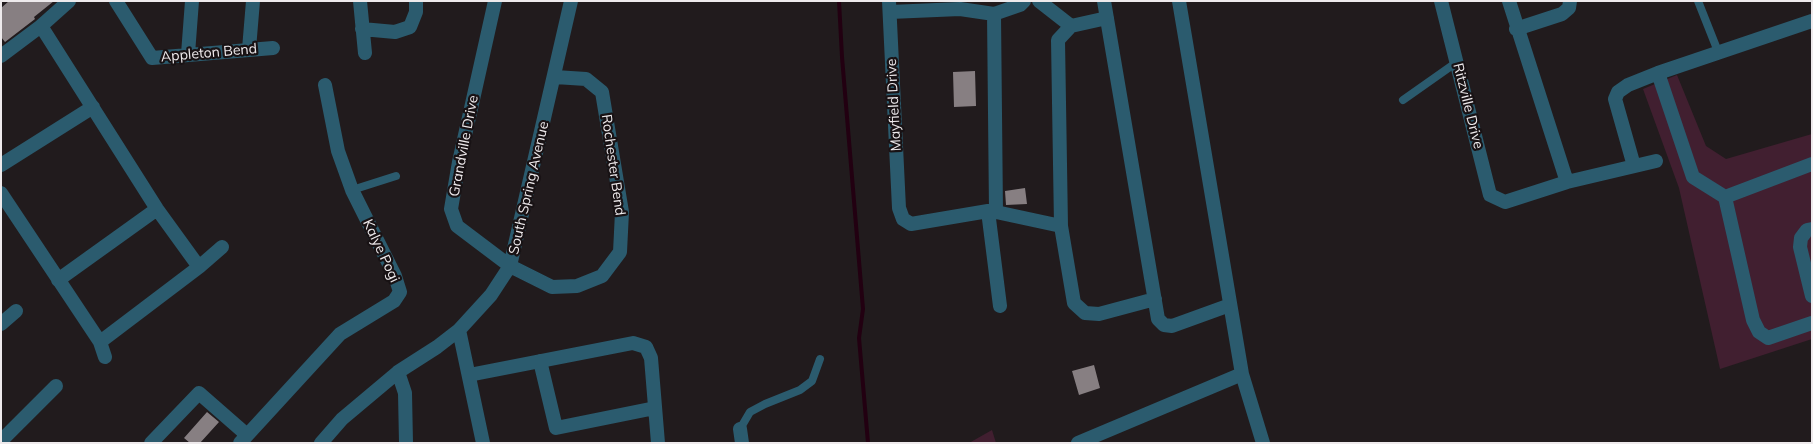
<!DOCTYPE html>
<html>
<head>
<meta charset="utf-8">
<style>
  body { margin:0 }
  #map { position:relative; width:1813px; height:444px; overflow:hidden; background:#211b1d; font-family:Mulish,sans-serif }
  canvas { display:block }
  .frame { position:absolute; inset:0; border:2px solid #eeeaec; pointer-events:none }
</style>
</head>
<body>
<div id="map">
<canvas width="1813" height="444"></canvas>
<div class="frame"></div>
</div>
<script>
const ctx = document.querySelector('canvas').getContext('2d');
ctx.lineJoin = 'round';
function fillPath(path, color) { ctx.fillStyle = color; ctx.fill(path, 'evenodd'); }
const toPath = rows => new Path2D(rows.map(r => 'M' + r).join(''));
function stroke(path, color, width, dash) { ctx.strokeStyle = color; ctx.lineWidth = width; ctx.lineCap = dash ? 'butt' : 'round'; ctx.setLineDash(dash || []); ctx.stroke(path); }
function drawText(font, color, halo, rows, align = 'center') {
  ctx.font = font + ' Mulish,sans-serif'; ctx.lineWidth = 4.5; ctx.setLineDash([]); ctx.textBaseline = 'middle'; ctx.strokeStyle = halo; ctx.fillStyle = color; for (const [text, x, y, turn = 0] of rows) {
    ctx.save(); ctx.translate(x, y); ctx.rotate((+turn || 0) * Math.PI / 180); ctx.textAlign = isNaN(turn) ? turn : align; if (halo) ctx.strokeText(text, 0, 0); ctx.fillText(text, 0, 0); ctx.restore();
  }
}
const green = toPath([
  [1677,75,1706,146,1726,159,1812,134,1812,339,1720,369,1679,188,1643,89],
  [992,430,996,443,969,443]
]);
const stream = toPath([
  [839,1,842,57,863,309,859,338,868,443]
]);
const building = toPath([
  [9,1,54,1,34,17,35,19,5,42,1,37,1,8],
  [975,71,976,106,954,107,953,72],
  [1025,188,1027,204,1006,205,1005,191],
  [1094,365,1100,388,1079,395,1072,371],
  [207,412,219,422,200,443,190,443,184,438]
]);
const service = toPath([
  [1698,1,1719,54],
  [1403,100,1457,62],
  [352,190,396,176],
  [740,429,750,412,765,404,800,390,812,381,820,359]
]);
const minor = toPath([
  [116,1,152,58,273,48],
  [360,1,365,53],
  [495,1,459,162,451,209,457,226,510,266,552,287,577,286,602,276,620,252,622,212,602,92,586,79,555,77],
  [889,1,899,208,903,219,911,224,988,211,996,212,994,14],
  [1039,1,1071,26],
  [1104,1,1158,319,1164,325,1172,326,1230,305],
  [1179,1,1242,374,1263,443],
  [1441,1,1490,195,1505,202,1567,182,1656,161],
  [1509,1,1567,182],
  [890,12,960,9,994,14,1020,5,1024,1],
  [1107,18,1071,26,1058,40,1061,226,1074,303,1085,313,1099,314,1155,299],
  [1812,21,1658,73,1693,177,1725,197,1812,164],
  [41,26,69,1],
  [362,29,395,32,410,27,416,12,416,1],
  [1516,29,1562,14,1569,8,1570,1],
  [249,49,253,1],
  [188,54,192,1],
  [1,56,41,26,157,209,199,267,100,342],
  [1,165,93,107],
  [1634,166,1615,99,1618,92,1628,85,1658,73],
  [1,193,100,342,105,357],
  [1725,197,1753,320,1759,332,1768,338,1812,323],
  [988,211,1000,306],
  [996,212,1061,226],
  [1812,229,1807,230,1801,238,1800,247,1812,296],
  [199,267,222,247],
  [58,280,157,209],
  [1,324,16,311],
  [459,330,483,443],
  [540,361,556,428,655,408],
  [398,372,405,393,406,443],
  [469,375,633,343,646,347,651,358,658,443],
  [740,429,742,443],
  [1,441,56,386],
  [151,443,199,393,247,435],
  [240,443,340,334,394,301,400,292,395,276,352,190,338,151,325,85],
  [321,443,342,419,398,372,437,347,459,330,491,295,510,266,571,1],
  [1078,443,1242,374]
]);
const streetNames = [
  ["Appleton Bend",209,53,-5],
  ["Mayfield Drive",894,105,-93],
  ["Ritzville Drive",1468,106,76],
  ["Grandville Drive",464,146,-79],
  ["Rochester Bend",613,165,82],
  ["South Spring Avenue",529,188,-77],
  ["Kalye Pogi",381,251,65]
];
fillPath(green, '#411f30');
stroke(stream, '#201', 4);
fillPath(building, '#877f82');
stroke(service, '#2b5b6e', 8);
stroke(minor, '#2b5b6e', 14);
drawText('14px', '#eeeaec', '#181214', streetNames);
</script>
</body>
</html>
